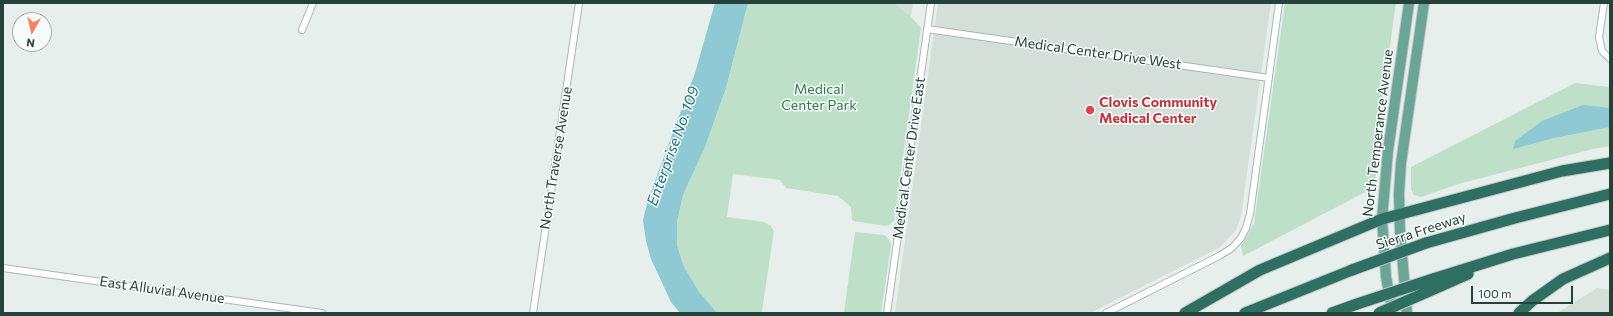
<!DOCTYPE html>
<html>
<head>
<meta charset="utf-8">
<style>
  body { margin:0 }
  #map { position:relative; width:1613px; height:316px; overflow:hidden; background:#e6efeb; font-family:Commissioner,sans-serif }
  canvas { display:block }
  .frame { position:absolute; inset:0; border:4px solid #24423a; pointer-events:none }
  .north { position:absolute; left:12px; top:12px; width:40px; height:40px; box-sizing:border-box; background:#f7fbf9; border:1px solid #a3b1ad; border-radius:50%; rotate:188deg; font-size:11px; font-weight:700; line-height:16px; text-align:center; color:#24423a }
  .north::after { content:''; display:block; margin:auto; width:14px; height:18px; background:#f4845f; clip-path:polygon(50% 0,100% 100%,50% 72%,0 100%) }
  .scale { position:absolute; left:1471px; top:286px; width:102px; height:18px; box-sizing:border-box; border:2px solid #24423a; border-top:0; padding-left:5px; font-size:12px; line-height:14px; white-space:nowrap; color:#24423a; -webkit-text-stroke:3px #f7fbf9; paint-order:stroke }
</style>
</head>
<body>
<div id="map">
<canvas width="1613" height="316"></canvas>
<div class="frame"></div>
<div class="north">N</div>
<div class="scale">100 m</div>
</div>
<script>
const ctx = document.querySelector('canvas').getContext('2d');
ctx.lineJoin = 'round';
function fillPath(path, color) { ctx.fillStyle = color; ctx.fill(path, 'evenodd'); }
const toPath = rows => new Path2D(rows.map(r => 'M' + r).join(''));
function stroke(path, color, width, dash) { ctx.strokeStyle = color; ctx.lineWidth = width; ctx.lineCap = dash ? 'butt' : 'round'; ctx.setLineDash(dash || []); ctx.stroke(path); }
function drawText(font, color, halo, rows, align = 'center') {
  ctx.font = font + ' Commissioner,sans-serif'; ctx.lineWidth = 3; ctx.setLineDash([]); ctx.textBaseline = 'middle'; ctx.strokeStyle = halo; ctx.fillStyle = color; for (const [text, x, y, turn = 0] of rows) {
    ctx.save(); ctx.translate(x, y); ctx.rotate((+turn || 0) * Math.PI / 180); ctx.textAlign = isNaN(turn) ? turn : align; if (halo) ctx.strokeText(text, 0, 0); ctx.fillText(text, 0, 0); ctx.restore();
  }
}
const built = toPath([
  [895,3,913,3,911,17,901,8],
  [938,3,1271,3,1241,216,1236,230,1219,248,1090,313,895,313],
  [1597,288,1610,290,1610,313,1557,313]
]);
const green = toPath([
  [748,3,895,3,911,17,921,28,894,221,889,225,885,226,854,221,852,220,851,207,838,196,786,188,780,180,733,174,727,217,764,222,771,226,774,231,762,311,763,313,717,313,699,293,684,267,677,245,677,222,683,195,705,147,726,88],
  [1285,3,1396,3,1375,151,1377,154,1375,187,1243,256,1241,246,1254,223],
  [1575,83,1610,87,1610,146,1593,149,1462,183,1421,197,1414,195,1411,189,1411,167],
  [855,232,884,235,887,237,890,241,891,245,881,313,844,313]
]);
const water = toPath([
  [715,3,748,3,726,88,705,147,683,195,677,222,677,245,684,267,699,292,717,313,680,313,671,302,651,259,646,241,643,220,648,200,695,73],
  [1583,105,1610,108,1610,127,1554,138,1513,149,1515,141,1542,121]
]);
const minor = toPath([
  [1604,3,1599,37,1602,51,1610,59],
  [927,29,1269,78],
  [302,30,313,3],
  [3,268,322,313],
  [533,313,579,3],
  [887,313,931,3],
  [1106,313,1219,256,1232,248,1241,238,1246,228,1250,214,1279,3]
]);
const primary = toPath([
  [1393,313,1386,277,1382,219,1388,151,1409,3],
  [1407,313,1400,231,1399,194,1401,163,1424,3]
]);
const motorway = toPath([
  [1426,243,1515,218,1610,194],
  [1433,279,1513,254,1610,230],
  [1434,289,1468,274],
  [1185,313,1260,270,1382,219,1562,171,1610,163],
  [1245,313,1352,270],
  [1332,313,1357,304],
  [1519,313,1532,301,1563,279,1610,258]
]);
const motorwayBridge = toPath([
  [1352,270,1426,243],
  [1357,304,1433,279],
  [1379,313,1434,289]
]);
const markers = [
  [1090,110,5,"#e0444e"]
];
const streetNames = [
  ["Medical Center Drive West",1098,53,8],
  ["North Temperance Avenue",1378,133,-83],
  ["North Traverse Avenue",556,158,-81],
  ["Medical Center Drive East",909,158,-82],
  ["Sierra Freeway",1421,231,-18],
  ["East Alluvial Avenue",162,290,8]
];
const parkNames = [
  ["Medical",819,89],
  ["Center Park",819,105]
];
const healthNames = [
  ["Clovis Community",1099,102],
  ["Medical Center",1099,118]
];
const waterNames = [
  ["Enterprise No. 109",673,146,-70]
];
fillPath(built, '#d4dfda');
fillPath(green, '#bfe0c8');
fillPath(water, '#8ec9d4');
stroke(minor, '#a8b8b2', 8);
stroke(primary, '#c2cac8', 12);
stroke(motorway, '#c2cac8', 13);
stroke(minor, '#fff', 6);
stroke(primary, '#6aa596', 10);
stroke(motorway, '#2f6f62', 11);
stroke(motorwayBridge, '#c2cac8', 13, []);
stroke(motorwayBridge, '#2f6f62', 11);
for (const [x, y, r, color] of markers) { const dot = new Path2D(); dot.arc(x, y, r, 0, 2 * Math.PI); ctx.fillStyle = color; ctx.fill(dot); stroke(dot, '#f7fbf9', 1.5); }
drawText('14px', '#24423a', '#f7fbf9', streetNames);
drawText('14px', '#2d7a4b', '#f7fbf9', parkNames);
drawText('bold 14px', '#be3a42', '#f7fbf9', healthNames, 'left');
drawText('italic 15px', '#1c6f80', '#f7fbf9', waterNames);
</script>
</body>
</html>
